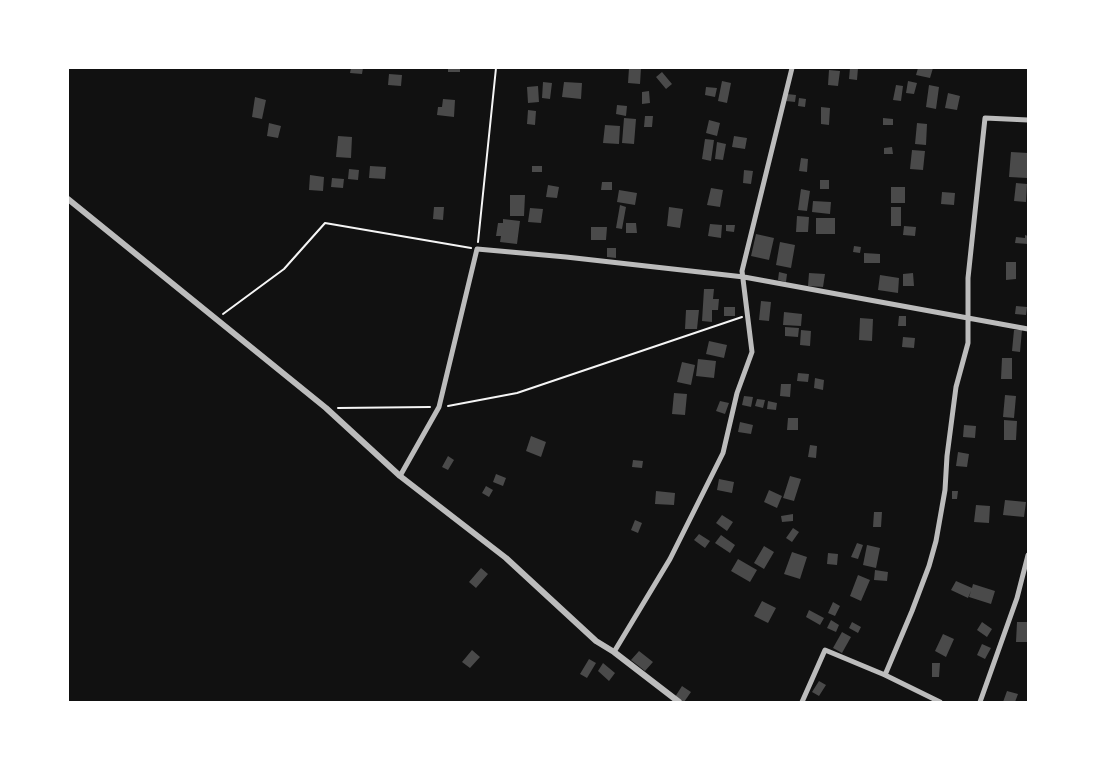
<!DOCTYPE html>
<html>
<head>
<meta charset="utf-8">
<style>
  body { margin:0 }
  #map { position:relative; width:1096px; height:770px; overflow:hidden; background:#111; font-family:"Noto Sans",sans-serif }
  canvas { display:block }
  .frame { position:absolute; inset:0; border:69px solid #fff; pointer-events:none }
</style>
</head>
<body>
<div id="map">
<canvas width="1096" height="770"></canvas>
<div class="frame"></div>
</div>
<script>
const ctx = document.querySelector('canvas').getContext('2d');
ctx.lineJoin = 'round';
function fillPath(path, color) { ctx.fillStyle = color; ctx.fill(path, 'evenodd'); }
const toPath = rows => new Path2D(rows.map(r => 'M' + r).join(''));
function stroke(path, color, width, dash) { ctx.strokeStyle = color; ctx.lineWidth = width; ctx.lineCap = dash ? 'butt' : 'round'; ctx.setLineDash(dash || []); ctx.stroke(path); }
const building = toPath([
  [351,68,363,68,362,74,350,73],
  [448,68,460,68,460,72,448,72],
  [629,68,641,68,640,84,628,83],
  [850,68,858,68,857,80,849,79],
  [918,68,933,68,930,78,916,75],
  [829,70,840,71,838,86,828,85],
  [662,72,672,84,666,89,656,77],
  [389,74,402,75,401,86,388,85],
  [722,81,731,83,727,103,718,101],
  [908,81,917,83,914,94,906,93],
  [543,82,552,83,550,99,542,98],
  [564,82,582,83,581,99,562,97],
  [896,85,903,86,901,101,893,100],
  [929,85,939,87,936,109,926,107],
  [538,86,539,102,528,103,527,87],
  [706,87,717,88,715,97,705,95],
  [649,91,650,103,642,104,642,92],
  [948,93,960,96,957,110,945,108],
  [787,94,796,95,795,102,786,101],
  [255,97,266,100,262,119,252,117],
  [799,98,806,99,805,107,798,106],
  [443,99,455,100,454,117,437,115,438,107,442,107],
  [617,105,627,106,626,116,616,114],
  [821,107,830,108,829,125,821,124],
  [528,110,536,111,535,125,527,124],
  [645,116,653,116,652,127,644,127],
  [624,118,636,119,634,144,622,143],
  [883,118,893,119,893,125,883,125],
  [709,120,720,123,717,136,706,133],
  [269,123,281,126,278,138,267,136],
  [917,123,927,124,926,145,915,144],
  [605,125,620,126,619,144,603,143],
  [338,136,352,137,351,158,336,157],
  [734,136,747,138,745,149,732,147],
  [705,139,714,140,711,161,702,159],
  [717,142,726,144,723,160,715,159],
  [892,147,893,154,884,154,884,148],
  [912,150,925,151,923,170,910,169],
  [1011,152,1028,153,1027,178,1009,177],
  [801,158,808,159,807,172,799,171],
  [370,166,386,167,385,179,369,178],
  [532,166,542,166,542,172,532,172],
  [349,169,359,170,358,180,348,179],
  [744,170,753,171,751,184,743,183],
  [310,175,324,177,323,191,309,190],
  [332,178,344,179,343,188,331,187],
  [820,180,829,180,829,189,820,189],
  [602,182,612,182,612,190,601,190],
  [1016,183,1027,184,1026,202,1014,201],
  [548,185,559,187,557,198,546,197],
  [891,187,905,187,905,203,891,203],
  [711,188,723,190,720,207,707,205],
  [801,189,810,191,807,211,798,210],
  [619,190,637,193,635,205,617,202],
  [942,192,955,193,954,205,941,204],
  [510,195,525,195,524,216,510,216],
  [813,201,831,202,830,214,812,212],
  [620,205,626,207,622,229,616,228],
  [434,207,444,207,443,220,433,219],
  [669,207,683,209,680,228,667,226],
  [891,207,901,207,901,226,891,226],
  [530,208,543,209,541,223,528,222],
  [797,216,809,217,808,232,796,232],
  [816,218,835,218,835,234,816,234],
  [503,219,520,221,517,244,500,242,501,236,496,236,498,223,503,223],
  [626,223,636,223,637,233,626,233],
  [710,224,722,225,721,238,708,236],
  [726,225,735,225,734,232,726,231],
  [904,226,916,227,915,236,903,235],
  [591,227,607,227,606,240,591,240],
  [756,234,774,238,769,260,751,256],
  [1025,235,1028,236,1028,244,1015,243,1016,237,1025,238],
  [780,242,795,245,791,268,776,265],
  [854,246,861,247,860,253,853,252],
  [607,248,616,248,616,258,607,257],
  [864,253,880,254,880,263,864,263],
  [1006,262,1016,262,1016,279,1006,280],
  [779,272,787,274,786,282,778,280],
  [809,273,825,274,823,287,808,286],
  [913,273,914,286,903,286,903,274],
  [880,275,899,278,898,293,878,290],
  [704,289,714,289,713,299,719,299,718,310,712,310,712,322,702,321],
  [761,301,771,302,769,321,759,320],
  [1016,306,1027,307,1026,315,1015,314],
  [724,307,735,307,735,316,724,316],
  [686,310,699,310,697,329,685,329],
  [784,312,802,314,801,326,783,325],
  [899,316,906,316,906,326,898,326],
  [860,318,873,319,872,341,859,340],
  [785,327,799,328,798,337,785,336],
  [801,330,811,331,810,346,800,345],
  [1014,330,1022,330,1020,352,1012,351],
  [903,337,915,338,914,348,902,347],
  [709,341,727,345,724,358,706,354],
  [1002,358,1012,358,1012,379,1001,379],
  [698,359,716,361,714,378,696,376],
  [682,362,695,365,691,385,677,382],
  [798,373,809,374,808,382,797,381],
  [815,378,824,380,823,390,814,388],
  [781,384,791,384,790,397,780,396],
  [674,393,687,394,685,415,672,414],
  [1005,395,1016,396,1014,418,1003,417],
  [744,396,753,397,751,407,742,405],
  [757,399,765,400,763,408,755,406],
  [720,401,729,403,725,414,716,411],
  [768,401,777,403,776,410,767,409],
  [788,418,798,418,798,430,787,430],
  [1004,420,1017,421,1016,440,1004,440],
  [740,422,753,425,751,434,738,432],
  [964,425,976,426,975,438,963,437],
  [531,436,546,442,541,457,526,451],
  [810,445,817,446,816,458,808,457],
  [958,452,969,454,967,467,956,466],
  [448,456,454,460,448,470,442,467],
  [633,460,643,461,642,468,632,467],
  [496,474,506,478,503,486,493,482],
  [790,476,801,479,794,501,783,498],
  [719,479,734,482,732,493,717,490],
  [486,486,493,490,489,497,482,493],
  [769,490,782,496,777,508,764,502],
  [656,491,675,493,674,505,655,504],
  [952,491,958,491,957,499,952,499],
  [1005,500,1026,502,1024,517,1003,515],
  [976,505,990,506,989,523,974,522],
  [874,512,882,512,881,527,873,527],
  [793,514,793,521,782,522,781,516],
  [722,515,733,522,727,531,716,523],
  [635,520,642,523,638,533,631,530],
  [793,528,799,532,792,542,786,538],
  [699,534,710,541,705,548,694,540],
  [721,535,735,545,730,553,715,543],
  [857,543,863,545,858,559,851,557],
  [867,545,880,548,876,568,863,565],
  [764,546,774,552,764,569,754,563],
  [792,552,807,557,800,579,784,574],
  [828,553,838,554,837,565,827,564],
  [738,559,757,570,750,582,731,571],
  [481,568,488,574,476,588,469,582],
  [875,570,888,572,887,581,874,580],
  [858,575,870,580,861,601,850,596],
  [956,581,972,588,973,584,995,591,991,604,969,597,971,591,968,598,951,590],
  [762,601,776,608,768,623,754,616],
  [833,602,840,606,835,616,828,613],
  [809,610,824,618,820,625,806,617],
  [831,620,839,625,836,632,827,628],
  [852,622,861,627,858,633,849,628],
  [982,622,992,629,987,637,977,630],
  [1017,622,1028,622,1028,642,1016,642],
  [842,632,851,637,842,653,833,648],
  [943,634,954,639,946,657,935,651],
  [982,644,991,648,985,659,977,655],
  [472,650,480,657,470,668,462,662],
  [639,651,653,662,645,671,631,660],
  [589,659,596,663,587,678,580,674],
  [603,663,615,673,609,681,598,671],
  [932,663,940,663,939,677,932,677],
  [819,681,826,685,819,696,812,692],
  [682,686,691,692,684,702,675,697],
  [1007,691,1018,694,1015,702,1003,702]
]);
const path = toPath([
  [478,242,496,68],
  [223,314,284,269,325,223,471,248],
  [448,406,517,393,742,317],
  [338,408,430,407]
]);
const minor = toPath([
  [400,476,439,407,477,249,566,257,744,277,1028,329],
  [614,652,670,559,723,453,737,393,752,352,742,271,792,68],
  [885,675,940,702],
  [802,702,825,650,885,675,912,611,929,566,936,541,945,490,947,456,956,387,968,343,968,278,985,118,1028,120],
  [980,702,1017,598,1028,555]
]);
const tertiary = toPath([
  [68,199,326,408,400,476,506,558,596,641,614,652,679,702]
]);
fillPath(building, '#4a4a4a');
stroke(path, '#f5f5f5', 2);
stroke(minor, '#bcbcbc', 5);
stroke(tertiary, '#bcbcbc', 6);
</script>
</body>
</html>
